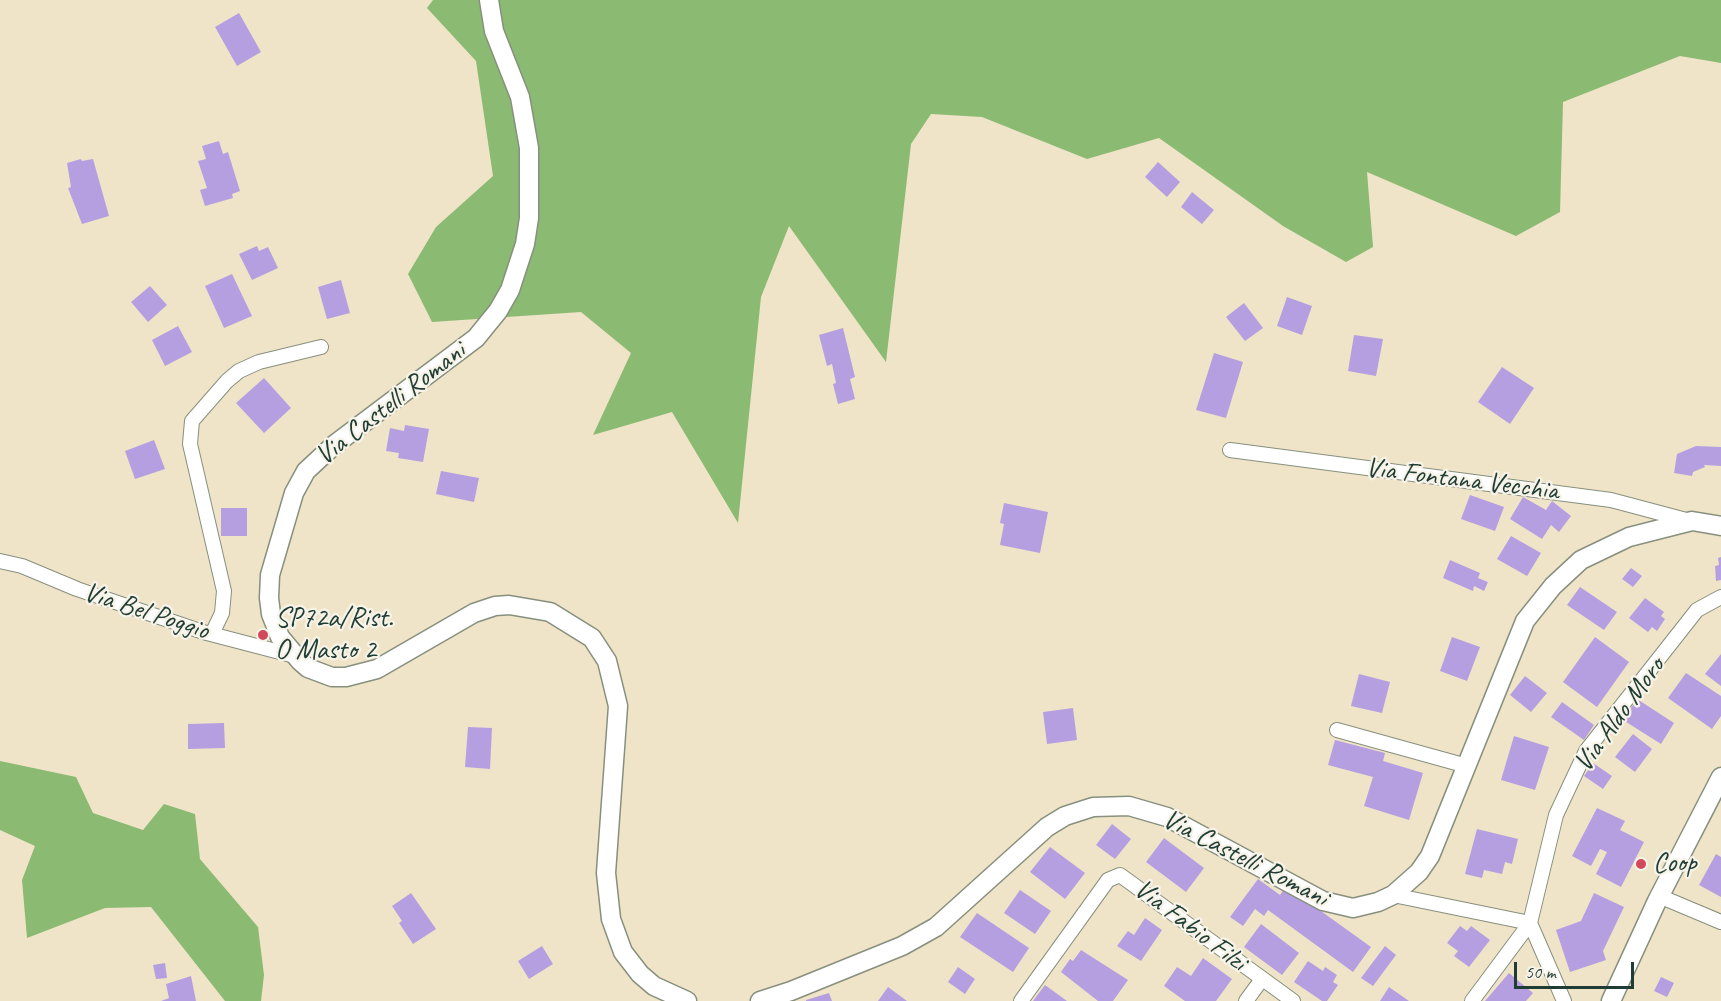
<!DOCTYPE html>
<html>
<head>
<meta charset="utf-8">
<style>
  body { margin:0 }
  #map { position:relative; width:1721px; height:1001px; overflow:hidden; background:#efe4c7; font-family:Caveat,sans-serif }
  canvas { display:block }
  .scale { position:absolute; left:1514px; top:962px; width:120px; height:27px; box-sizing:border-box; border:3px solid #1f3d34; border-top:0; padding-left:8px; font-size:18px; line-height:21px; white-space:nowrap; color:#1f3d34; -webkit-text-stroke:4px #f7f3e8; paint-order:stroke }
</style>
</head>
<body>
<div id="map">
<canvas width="1721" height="1001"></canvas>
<div class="scale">50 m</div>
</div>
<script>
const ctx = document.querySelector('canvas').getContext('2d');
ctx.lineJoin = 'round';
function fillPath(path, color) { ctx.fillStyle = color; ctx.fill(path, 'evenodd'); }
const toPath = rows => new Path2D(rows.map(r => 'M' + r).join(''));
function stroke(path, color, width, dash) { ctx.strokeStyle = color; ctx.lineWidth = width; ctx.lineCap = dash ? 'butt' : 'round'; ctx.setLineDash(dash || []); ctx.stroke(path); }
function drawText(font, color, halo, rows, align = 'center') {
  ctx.font = font + ' Caveat,sans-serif'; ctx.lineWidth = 4.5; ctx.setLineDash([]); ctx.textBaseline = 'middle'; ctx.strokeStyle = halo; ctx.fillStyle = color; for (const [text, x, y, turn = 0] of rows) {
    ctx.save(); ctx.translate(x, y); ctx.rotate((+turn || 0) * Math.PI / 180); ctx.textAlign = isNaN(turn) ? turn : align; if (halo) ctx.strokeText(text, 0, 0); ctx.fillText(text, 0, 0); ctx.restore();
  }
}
const forest = toPath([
  [433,0,1721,0,1721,63,1680,56,1563,102,1560,212,1516,236,1367,172,1373,247,1346,262,1283,226,1159,138,1087,159,982,117,931,114,911,144,886,362,789,226,761,297,738,523,672,412,593,435,631,353,581,312,432,322,408,274,436,227,493,176,476,61,427,8],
  [0,761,76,777,93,813,143,830,164,804,195,814,200,859,258,927,264,975,261,1001,225,1001,151,907,105,908,27,938,22,880,35,846,0,830]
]);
const building = toPath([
  [239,13,261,52,237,66,215,27],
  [219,141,223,154,228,152,240,191,232,194,233,198,205,206,200,190,207,188,198,161,206,159,202,146],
  [81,159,82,161,93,159,109,216,82,224,68,188,71,187,67,163],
  [1158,162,1180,182,1167,197,1145,177],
  [1192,192,1214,210,1202,224,1181,207],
  [257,246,259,251,268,247,278,268,252,280,239,254],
  [232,274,252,316,224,328,205,286],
  [341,280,350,313,327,319,318,287],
  [150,286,167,305,148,322,131,302],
  [1287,297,1312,306,1302,335,1277,326],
  [1244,303,1263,328,1245,341,1226,317],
  [178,326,192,352,165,366,152,340],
  [843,328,855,377,850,379,855,399,838,404,833,384,836,383,832,364,827,366,819,335],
  [1354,335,1383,339,1376,376,1348,371],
  [1214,353,1243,362,1226,418,1196,410],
  [1502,367,1534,388,1510,424,1478,402],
  [264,378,291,408,264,433,236,403],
  [405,425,429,429,423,462,398,458,399,453,386,451,390,428,404,431],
  [154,440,165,469,135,479,125,451],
  [1696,446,1721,447,1721,466,1704,465,1705,467,1693,472,1692,476,1674,473,1677,454],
  [441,471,479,478,474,502,436,494],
  [1470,495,1504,507,1495,531,1461,519],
  [1523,497,1546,510,1552,501,1571,516,1559,532,1551,525,1542,539,1510,519],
  [1004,503,1048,512,1040,553,1000,545,1004,524,1000,523],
  [221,508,247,508,247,536,221,536],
  [1511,536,1541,553,1527,576,1497,559],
  [1721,557,1721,580,1716,581,1715,566,1719,565,1718,558],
  [1450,560,1480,573,1478,578,1488,582,1484,591,1474,586,1473,591,1443,578],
  [1631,568,1642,576,1633,587,1622,579],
  [1580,587,1617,612,1604,630,1567,605],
  [1645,598,1664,612,1661,616,1665,619,1657,631,1652,627,1648,632,1629,618],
  [1452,637,1480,647,1467,681,1440,671],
  [1595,637,1629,662,1597,707,1563,682],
  [1721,654,1721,686,1705,674],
  [1686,673,1721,696,1721,716,1712,729,1668,698],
  [1359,674,1390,682,1382,713,1351,706],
  [1525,676,1547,693,1531,712,1510,695],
  [1637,699,1674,723,1661,744,1623,720],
  [1562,702,1594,725,1584,740,1551,717],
  [1073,708,1077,740,1047,744,1043,712],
  [224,723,225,748,188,749,188,724],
  [468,727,492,728,490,769,465,767],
  [1633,734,1652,749,1635,772,1615,757],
  [1514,736,1549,747,1535,790,1501,780],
  [1335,740,1385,753,1383,761,1423,773,1409,820,1364,806,1373,777,1328,765],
  [1593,763,1612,776,1603,789,1584,776],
  [1597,808,1625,821,1620,830,1644,842,1621,887,1596,874,1607,852,1600,849,1591,866,1572,856],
  [1112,824,1131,839,1115,859,1096,845],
  [1477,829,1518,839,1512,864,1505,862,1502,874,1484,870,1482,878,1465,874],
  [1164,838,1204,868,1186,892,1146,862],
  [1050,847,1085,873,1065,899,1030,872],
  [1716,854,1721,857,1721,897,1699,885],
  [1258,879,1280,895,1286,886,1371,947,1353,972,1268,910,1264,916,1255,909,1243,926,1230,917],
  [1020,890,1051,911,1035,934,1004,913],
  [411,893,436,929,413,944,399,923,402,921,392,906],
  [1594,893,1624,907,1603,951,1606,960,1570,972,1556,930,1581,921],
  [977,913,1029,948,1013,972,960,937],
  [1145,918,1162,930,1141,961,1117,946,1128,931,1134,935],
  [1261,924,1299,953,1282,975,1244,947],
  [1460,926,1467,931,1471,926,1490,940,1469,967,1454,956,1458,951,1447,943],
  [542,946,553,964,529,979,518,961],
  [1385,946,1396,955,1373,986,1361,978],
  [1081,950,1128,980,1113,1001,1098,1001,1061,972,1070,959,1073,961],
  [1203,958,1232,979,1216,1001,1185,1001,1164,986,1177,967,1191,976],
  [1308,961,1323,971,1325,967,1337,975,1333,982,1338,985,1327,1001,1322,1001,1294,982],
  [165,963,167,978,156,979,153,965],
  [958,967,975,979,965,994,948,982],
  [1509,973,1533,993,1526,1001,1485,1001],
  [191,976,196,1001,161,1001,169,998,166,984],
  [1661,977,1674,983,1667,997,1654,991],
  [1045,985,1067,1001,1033,1001],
  [888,987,907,1001,878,1001],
  [1389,987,1409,1001,1380,1001],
  [829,993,832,1001,806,1001,806,1000]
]);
const minor = toPath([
  [1230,450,1611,500,1690,521],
  [0,561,22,566,77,589,203,632,295,656],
  [212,634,222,613,224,591,190,444,192,421,227,381,239,371,259,362,321,347],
  [1337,730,1467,766],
  [1393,895,1530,923,1564,1001],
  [1659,896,1721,922],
  [1021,1001,1108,880,1120,875,1293,1001],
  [1246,1001,1262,979],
  [1472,1001,1530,923,1556,815,1586,751,1697,610,1721,597]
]);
const tertiary = toPath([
  [489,0,494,31,520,97,529,148,529,218,525,244,510,290,498,311,476,338,334,445,306,471,294,493,270,575,269,598,271,614,280,637,300,661,308,668,332,677,346,677,377,669,474,613,495,606,509,605,550,612,592,638,607,661,618,706,606,873,611,919,623,952,640,974,654,986,687,1001],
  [760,1001,791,991,902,946,936,927,1047,827,1065,816,1093,807,1129,806,1167,817,1323,901,1353,908,1378,902,1393,895,1419,872,1430,856,1525,621,1553,586,1581,560,1629,537,1692,521,1721,526],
  [1611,1001,1657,901,1721,777]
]);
const markers = [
  [263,635,6,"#d1495b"],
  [1641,864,6,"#d1495b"]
];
const streetNames = [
  ["Via Castelli Romani",391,404,-38],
  ["Via Fontana Vecchia",1462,480,7],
  ["Via Bel Poggio",146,612,18],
  ["Via Aldo Moro",1620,715,-54],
  ["Via Castelli Romani",1245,859,27],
  ["Via Fabio Filzi",1190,926,37]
];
const poiNames = [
  ["SP72a/Rist.",275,619],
  ["O Masto 2",275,651],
  ["Coop",1653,864]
];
fillPath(forest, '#8bba73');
fillPath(building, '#b69fe0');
stroke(minor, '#87907e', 16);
stroke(tertiary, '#87907e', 21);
stroke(minor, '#fff', 14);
stroke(tertiary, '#fff', 18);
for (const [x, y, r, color] of markers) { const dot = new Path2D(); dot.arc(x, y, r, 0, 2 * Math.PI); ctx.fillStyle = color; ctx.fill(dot); stroke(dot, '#f7f3e8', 2); }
drawText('28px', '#1f3d34', '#f7f3e8', streetNames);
drawText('28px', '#1f3d34', '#f7f3e8', poiNames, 'left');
</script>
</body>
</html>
